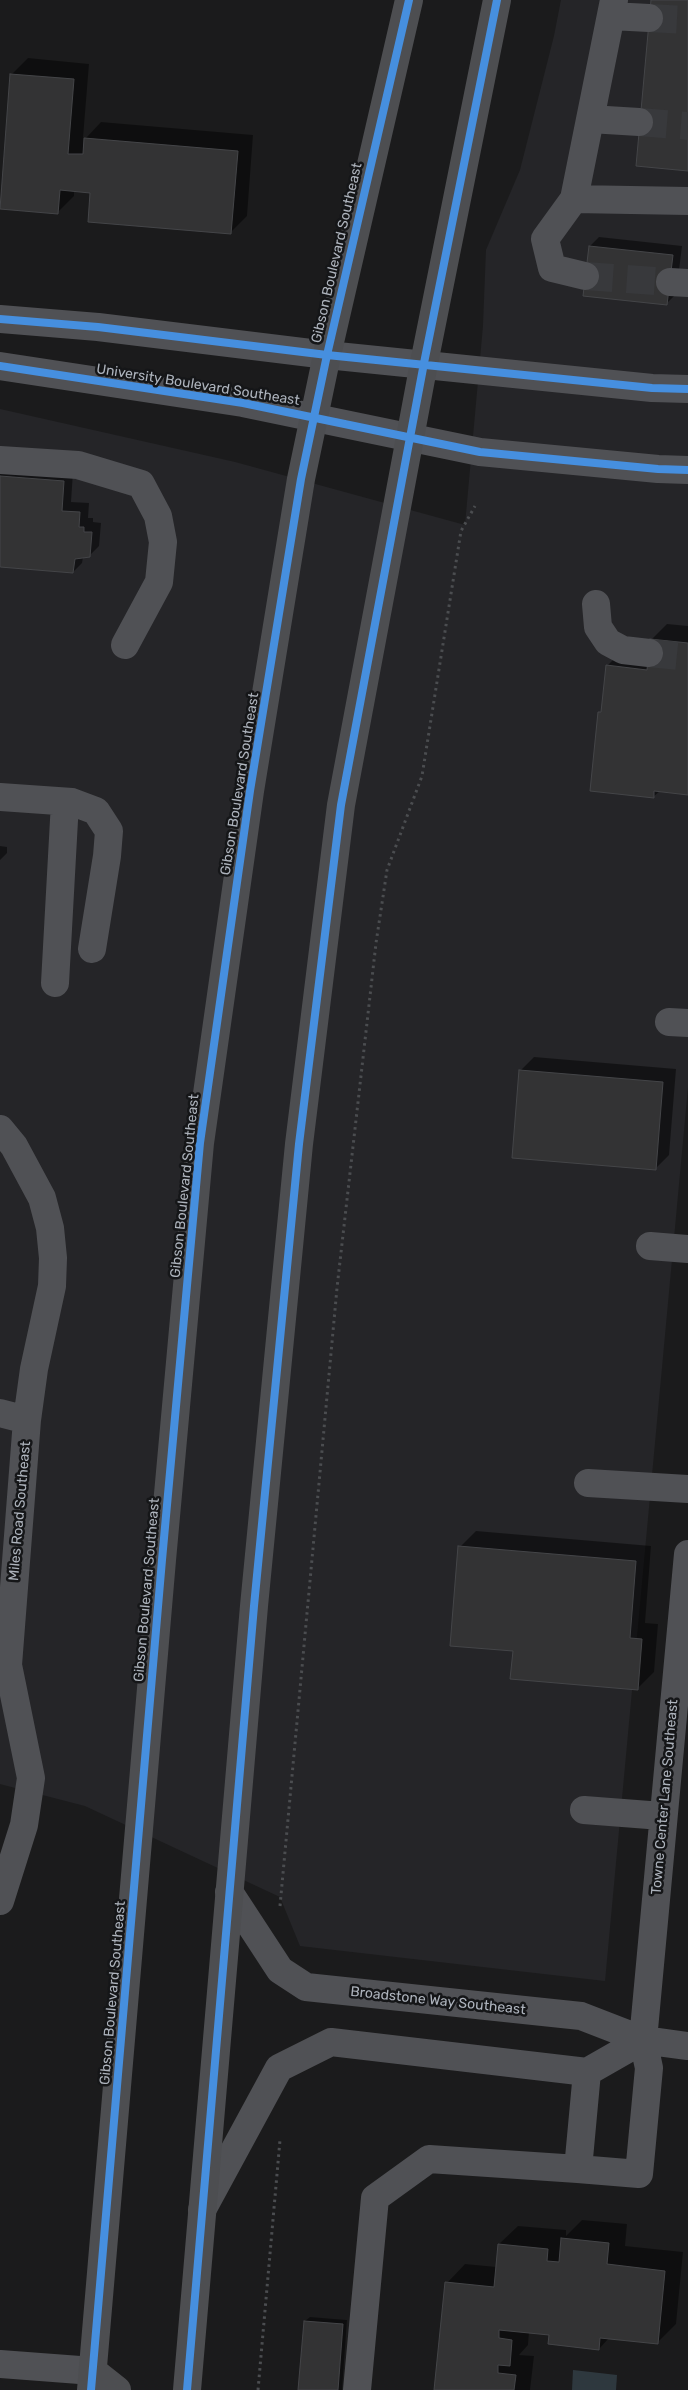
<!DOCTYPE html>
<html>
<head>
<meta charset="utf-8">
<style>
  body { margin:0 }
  canvas { display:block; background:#1b1b1c }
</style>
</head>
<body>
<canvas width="688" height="2390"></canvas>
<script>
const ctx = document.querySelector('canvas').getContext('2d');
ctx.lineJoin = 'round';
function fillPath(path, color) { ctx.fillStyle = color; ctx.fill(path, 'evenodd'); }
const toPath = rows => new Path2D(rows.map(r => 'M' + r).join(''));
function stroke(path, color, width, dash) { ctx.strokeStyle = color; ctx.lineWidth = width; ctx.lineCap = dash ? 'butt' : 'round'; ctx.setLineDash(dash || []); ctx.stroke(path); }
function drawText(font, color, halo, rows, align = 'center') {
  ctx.font = font + ' Rubik,sans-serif'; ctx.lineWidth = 5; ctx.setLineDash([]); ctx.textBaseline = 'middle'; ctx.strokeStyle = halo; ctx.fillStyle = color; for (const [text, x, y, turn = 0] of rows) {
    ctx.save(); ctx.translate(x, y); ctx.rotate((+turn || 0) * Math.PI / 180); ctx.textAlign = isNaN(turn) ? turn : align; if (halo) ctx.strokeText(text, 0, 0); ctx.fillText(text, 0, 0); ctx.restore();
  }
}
const built = toPath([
  [561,0,688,0,688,1087,605,1981,300,1946,280,1897,85,1806,0,1784,0,409,235,462,465,525,483,326,486,250,520,170,554,36]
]);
const water = toPath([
  [573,2370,617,2375,616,2390,572,2390]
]);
const shadow = toPath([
  [28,58,89,64,83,138,86,138,101,122,253,135,247,216,231,232,91,191,74,190,74,196,58,212,12,74],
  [599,237,682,246,676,294,667,303,590,246],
  [0,466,73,472,71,502,89,503,88,518,93,518,93,522,101,523,99,546,89,556,83,557,82,563,73,572,2,566,0,568],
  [667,624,688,626,688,793,660,791,653,797,599,713,603,709,607,666,623,650,651,640],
  [0,846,7,847,7,853,0,860],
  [534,1057,676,1069,669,1155,656,1168,520,1071],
  [476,1531,651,1546,645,1623,658,1624,654,1672,638,1688,514,1650,460,1547],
  [582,2220,627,2224,625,2246,683,2252,676,2324,657,2343,609,2338,599,2349,550,2334,529,2332,528,2345,519,2355,534,2356,530,2390,435,2390,447,2283,465,2264,497,2267,499,2244,518,2226,566,2230,566,2236],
  [310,2317,347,2320,342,2390,299,2390,305,2321]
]);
const building = toPath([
  [651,0,688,0,688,171,636,166,651,0],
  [10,74,74,79,68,154,83,154,84,138,238,151,231,234,88,222,90,193,60,190,58,214,0,209,10,74],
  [589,246,673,255,667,305,583,296,589,246],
  [0,476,64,481,62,511,80,512,79,527,84,527,84,532,92,532,90,557,75,559,73,573,0,567,0,476],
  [650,639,688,643,688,795,654,791,654,798,590,791,598,712,601,712,606,665,647,670,650,639],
  [519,1070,663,1082,656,1170,512,1158,519,1070],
  [458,1546,636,1561,630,1638,642,1639,638,1690,510,1679,513,1651,450,1646,458,1546],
  [561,2238,609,2243,607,2264,665,2271,658,2344,600,2338,599,2350,548,2344,549,2335,499,2330,499,2338,512,2340,510,2366,498,2365,498,2373,516,2375,514,2390,434,2390,445,2282,494,2287,498,2244,548,2249,547,2261,559,2262,561,2238],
  [304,2321,343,2324,338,2390,298,2390,304,2321]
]);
const minorTunnel = toPath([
  [649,18,688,20],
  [639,122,688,126],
  [585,276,670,282],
  [649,653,688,657]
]);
const path = toPath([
  [280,1906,337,1288,376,943,387,870,422,776,461,531,475,506],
  [258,2390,280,2140]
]);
const minor = toPath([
  [614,0,574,199,688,201],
  [611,16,649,18],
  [590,119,639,122],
  [574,199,545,239,552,268,585,276],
  [670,282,688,283],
  [0,319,98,327,327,355,652,388,688,389],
  [0,366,243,403,480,452,658,469,688,470],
  [0,460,78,465,141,484,158,516,163,542,159,582,125,645],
  [596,604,598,627,608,642,623,650,649,653],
  [0,797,72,802,96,811,109,831,107,856,92,949],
  [55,983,65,802],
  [669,1022,688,1023],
  [0,1129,14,1146,42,1198,50,1228,53,1258,52,1286,34,1369,27,1420,8,1665,31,1778,24,1825,0,1901],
  [650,1246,688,1249],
  [0,1413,27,1420],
  [588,1483,688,1489],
  [584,1810,662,1816],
  [229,1892,280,1970,306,1987,581,2016,643,2040,688,2046],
  [587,2072,643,2040,688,1554],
  [587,2072,578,2169,639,2174,649,2068,643,2040],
  [202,2210,279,2068,331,2042,587,2072],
  [0,2364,93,2371],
  [357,2390,375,2198,429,2159,578,2169]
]);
const major = toPath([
  [93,2371,117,2390],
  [91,2390,162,1560,200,1143,250,791,301,479,327,355,409,0],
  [187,2390,254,1606,299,1144,341,805,424,363,497,0]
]);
const cycleway = toPath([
  [0,319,98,327,327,355,652,388,688,389],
  [0,366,243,403,480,452,658,469,688,470],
  [91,2390,162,1560,200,1143,250,791,301,479,327,355,409,0],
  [187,2390,254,1606,299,1144,341,805,424,363,497,0]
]);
const streetNames = [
  ["Gibson Boulevard Southeast",337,253,-77],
  ["University Boulevard Southeast",198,385,9],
  ["Gibson Boulevard Southeast",240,784,-81],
  ["Gibson Boulevard Southeast",185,1186,-84],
  ["Miles Road Southeast",20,1511,-85],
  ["Gibson Boulevard Southeast",147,1590,-85],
  ["Towne Center Lane Southeast",665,1797,-85],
  ["Gibson Boulevard Southeast",113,1993,-85],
  ["Broadstone Way Southeast",438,2001,6]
];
fillPath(built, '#252528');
fillPath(water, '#2e383e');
fillPath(shadow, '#0007');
fillPath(building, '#333334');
stroke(building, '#444548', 1);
stroke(minorTunnel, '#38393c', 28, [28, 14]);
stroke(path, '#4b4d50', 3, [2.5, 4]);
stroke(minor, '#505155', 28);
stroke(major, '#4d4e51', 28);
stroke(cycleway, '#468fdf', 8);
drawText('14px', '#adb3bc', '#151618', streetNames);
</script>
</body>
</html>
